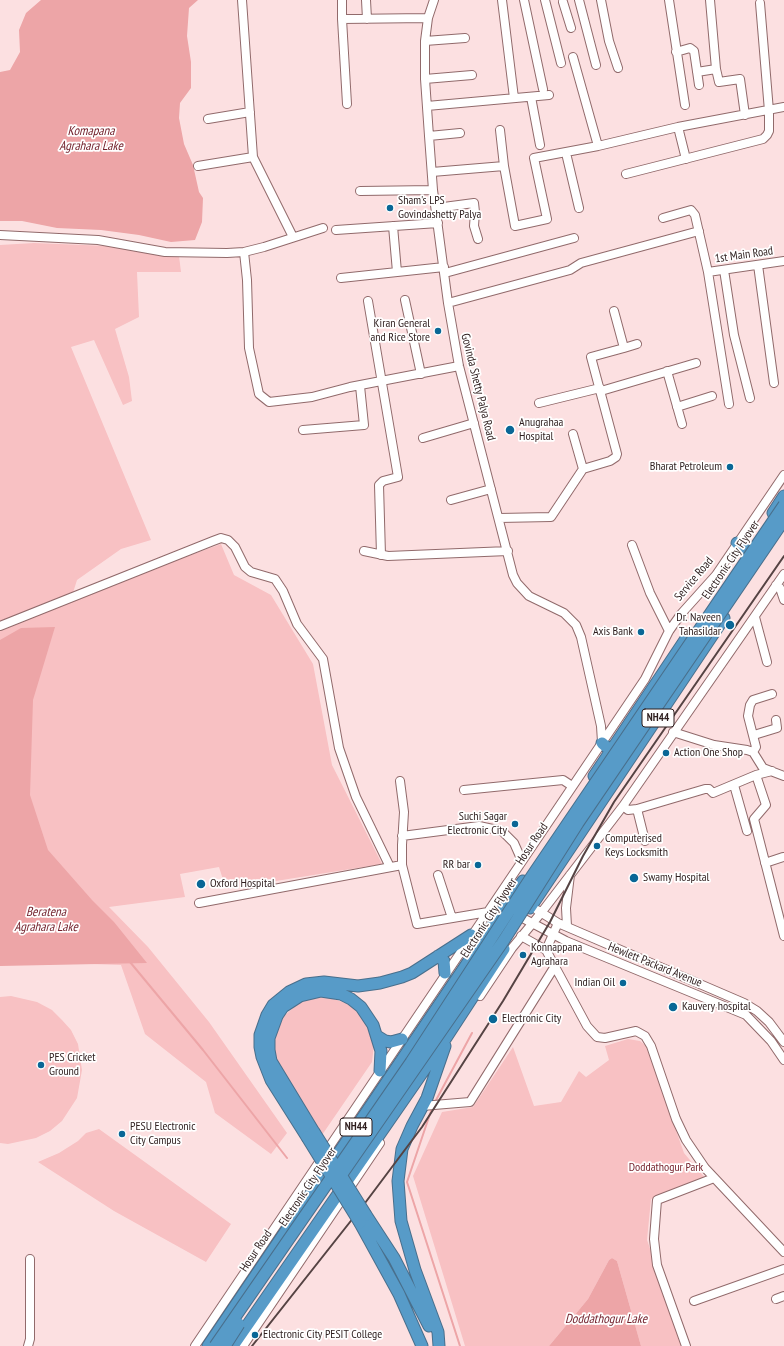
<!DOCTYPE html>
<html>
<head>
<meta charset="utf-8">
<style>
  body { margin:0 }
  canvas { display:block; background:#fce0e1 }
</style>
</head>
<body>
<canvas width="784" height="1346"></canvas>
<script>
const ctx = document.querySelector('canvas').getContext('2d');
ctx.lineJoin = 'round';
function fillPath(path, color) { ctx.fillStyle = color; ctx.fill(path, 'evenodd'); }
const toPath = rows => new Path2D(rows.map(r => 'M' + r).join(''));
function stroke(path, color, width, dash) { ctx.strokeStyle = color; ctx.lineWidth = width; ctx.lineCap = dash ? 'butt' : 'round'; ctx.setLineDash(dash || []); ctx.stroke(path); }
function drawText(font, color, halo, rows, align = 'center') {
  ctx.font = font + ' "PT Sans Narrow",sans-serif'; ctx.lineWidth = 3.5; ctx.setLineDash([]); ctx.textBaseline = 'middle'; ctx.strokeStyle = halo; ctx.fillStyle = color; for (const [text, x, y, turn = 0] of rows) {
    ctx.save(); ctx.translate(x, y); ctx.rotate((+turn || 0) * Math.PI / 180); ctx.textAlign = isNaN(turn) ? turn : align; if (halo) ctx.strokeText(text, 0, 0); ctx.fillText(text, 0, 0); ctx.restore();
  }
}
const green = toPath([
  [34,243,108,246,179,256,181,272,137,272,139,317,115,329,129,377,132,401,123,405,94,340,71,347,151,540,121,549,77,580,71,599,221,544,234,575,271,595,313,664,332,765,382,864,226,889,219,867,180,874,185,897,109,907,148,947,209,1022,287,1133,271,1154,215,1113,206,1082,145,1034,121,965,0,961,0,245],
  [11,996,37,1002,52,1010,62,1020,71,1030,78,1044,82,1070,77,1098,62,1121,50,1131,36,1138,8,1144,0,1143,0,997],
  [318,997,328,997,351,1005,359,1013,369,1029,374,1045,372,1062,322,1135,278,1063,274,1051,276,1030,284,1016,300,1002],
  [628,1039,640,1041,646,1046,684,1153,705,1178,651,1199,647,1240,684,1346,641,1346,617,1261,612,1258,609,1260,588,1299,549,1346,465,1346,413,1176,442,1112,473,1107,513,1047,534,1106,561,1102,579,1071,586,1077,609,1060,605,1046],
  [99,1129,231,1224,206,1262,114,1211,38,1162,59,1153,78,1141,86,1133]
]);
const water = toPath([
  [41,0,198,0,189,8,187,36,191,62,191,88,180,103,179,118,184,144,193,165,199,192,203,198,202,222,195,240,171,242,139,235,101,230,57,228,22,221,0,221,0,72,10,70,20,52,19,30,26,13],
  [55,627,33,700,30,795,48,850,92,900,114,922,147,963,0,966,0,640,21,628],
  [612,1258,617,1261,641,1346,549,1346,588,1299,609,1260]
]);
const stream = toPath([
  [130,962,203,1050,287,1158],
  [435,1102,472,1033],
  [432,1108,407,1182,460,1346]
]);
const minor = toPath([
  [242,0,253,157,293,237],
  [342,0,342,19,428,18],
  [366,0,367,19],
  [434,0,428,18,425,41,425,79,429,136,433,190,448,303,459,366,513,575,517,583,529,596,564,613,576,625,581,637,601,726,602,742],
  [502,0,514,98],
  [524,0,543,89],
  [545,0,561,63],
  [579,0,596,65],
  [601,0,609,41,618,68],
  [669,0,685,105],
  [710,0,716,69],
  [563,2,571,28],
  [342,19,347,104],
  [425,41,465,38],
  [676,52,690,48,694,51,699,85],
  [573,57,598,146],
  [697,72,716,69,719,82,740,79,745,115],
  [425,79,472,75],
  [531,97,540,145],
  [427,106,549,95],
  [208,119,250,112],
  [678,127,686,159],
  [500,130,504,166,515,226,547,219,534,158,598,146,678,127,784,107],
  [429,136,460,133],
  [566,153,579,208],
  [198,166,253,157],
  [432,172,504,166],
  [626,174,763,139,767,135,769,131,769,111,760,3],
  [360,191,433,190],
  [436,208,474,203,475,212,474,226,478,239],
  [663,218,691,210,695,215,708,272,729,404],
  [393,226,397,272],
  [336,230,438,223],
  [0,235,98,240,165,252,227,253,244,252,264,247,323,228],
  [244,252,247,280,249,348,259,394,269,402,312,397,350,387,459,366],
  [758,265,774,383],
  [724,270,734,335,750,398],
  [708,272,784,261],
  [445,273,574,238],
  [341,278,444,267],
  [405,300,421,374],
  [368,301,398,477,383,481,379,485,381,555],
  [448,303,570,270,581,263,699,231],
  [614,311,624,348,637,344],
  [667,371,682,424],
  [601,391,696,363],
  [539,403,600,388],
  [677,407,712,396],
  [303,430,364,425,360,386],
  [573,434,583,469],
  [423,438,474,423],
  [451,500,491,489],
  [499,518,551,517,583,469,610,461,616,457,617,454,591,357,624,348],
  [632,545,650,593,669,631],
  [364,551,388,556,508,551],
  [776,585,780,588,784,600],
  [755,617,767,662],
  [0,626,213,541,221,538,228,540,235,547,245,567,251,572,275,579,283,591,297,624,323,659,339,748,356,797,390,867],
  [673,732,714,745,747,750,753,752,763,768,784,776],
  [754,735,777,728,776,720],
  [753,752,756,747,748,716,750,705,753,700,772,694],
  [756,775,766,805,754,819,784,936],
  [400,781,404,812,402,845,402,865],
  [734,785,747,831],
  [464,790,563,780,572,786],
  [623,806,628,810,637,809,705,789,709,789,713,793,756,775,772,771],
  [637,809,645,841],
  [402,836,479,826,502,831,514,843,522,861],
  [765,863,783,857],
  [438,875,452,918],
  [199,903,402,865,417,924,488,912],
  [537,910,558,923,744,1003,757,1011,769,1022,784,1042],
  [515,914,566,941,746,1015,771,1041,784,1060],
  [558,923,546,950,587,1026,597,1037,605,1038,636,1031,645,1036,651,1046,676,1119,686,1140,705,1168,784,1252],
  [567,926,566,908,570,875],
  [521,936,546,950],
  [480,996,512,948,541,913,623,806,784,574],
  [422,1106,470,1102,555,966],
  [776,1299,784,1296],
  [694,1301,784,1269],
  [28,1346,30,1339,30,1259],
  [195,1346,645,679,669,631,681,614,716,575,784,475],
  [243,1346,380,1143],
  [686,1346,657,1265,654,1239,657,1200,714,1178]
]);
const highway = toPath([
  [773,513,784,496],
  [737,543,747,551],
  [602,743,610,750],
  [594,776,687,637],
  [530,908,724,618],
  [438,956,444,961,445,973],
  [377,1036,385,1041,391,1042,402,1039],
  [314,1132,271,1061,269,1050,269,1038,277,1016,283,1007,300,996,321,991,341,994,351,999,361,1007,373,1025,381,1051,380,1071],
  [307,1137,271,1080,262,1057,260,1047,260,1035,267,1015,273,1005,289,992,306,984,324,982,358,986,380,983,402,977,412,973,471,935],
  [366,1215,394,1258,429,1326],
  [360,1223,399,1294,422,1346],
  [208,1346,523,881],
  [233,1346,442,1044,504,949],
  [439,1346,438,1332,415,1270,401,1221,398,1181,402,1149,412,1126,427,1098,445,1046]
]);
const rail = toPath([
  [252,1346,365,1203,422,1127,503,1001,550,922,583,856,614,802,784,556]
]);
const highwayBridge = toPath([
  [314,1132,366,1215],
  [307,1137,360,1223],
  [342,1174,504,940,578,823,784,520],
  [215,1346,411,1062,532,876,784,505],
  [225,1346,239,1324]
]);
const markers = [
  [390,208,4,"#096796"],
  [438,331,4,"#096796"],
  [510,430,5,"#096796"],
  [730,467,4,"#096796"],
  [730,625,5,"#096796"],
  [641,632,4,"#096796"],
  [666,753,4,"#096796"],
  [515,824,4,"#096796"],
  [597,846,4,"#096796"],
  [478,865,4,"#096796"],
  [634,878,5,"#096796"],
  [201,884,5,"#096796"],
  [523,955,4,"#096796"],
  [623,983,4,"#096796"],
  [673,1007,5,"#096796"],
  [493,1019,5,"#096796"],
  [41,1065,4,"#096796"],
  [122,1134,4,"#096796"],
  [255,1335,4,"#096796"]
];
const shields = [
  [658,718,32],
  [356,1127,32]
];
const shieldNames = [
  ["NH44",658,718],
  ["NH44",356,1127]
];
const poiNames = [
  ["Sham's LPS",398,201],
  ["Govindashetty Palya",398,215],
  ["Kiran General",430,324,"right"],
  ["and Rice Store",430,338,"right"],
  ["Anugrahaa",519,423],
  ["Hospital",519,437],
  ["Bharat Petroleum",722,467,"right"],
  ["Dr. Naveen",721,618,"right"],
  ["Tahasildar",721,632,"right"],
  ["Axis Bank",633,632,"right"],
  ["Action One Shop",674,753],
  ["Suchi Sagar",507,817,"right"],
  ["Electronic City",507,831,"right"],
  ["Computerised",605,839],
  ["Keys Locksmith",605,853],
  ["RR bar",470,865,"right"],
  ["Swamy Hospital",643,878],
  ["Oxford Hospital",210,884],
  ["Konnappana",531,948],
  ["Agrahara",531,962],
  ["Indian Oil",615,983,"right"],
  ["Kauvery hospital",682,1007],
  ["Electronic City",502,1019],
  ["PES Cricket",49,1058],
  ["Ground",49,1072],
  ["PESU Electronic",130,1127],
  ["City Campus",130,1141],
  ["Electronic City PESIT College",263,1335]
];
const streetNames = [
  ["1st Main Road",744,255,-8],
  ["Govinda Shetty Palya Road",478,387,76],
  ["Electronic City Flyover",731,560,-56],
  ["Service Road",694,579,-50],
  ["Hosur Road",532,844,-56],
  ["Electronic City Flyover",489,918,-57],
  ["Hewlett Packard Avenue",655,965,22],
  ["Electronic City Flyover",308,1187,-56],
  ["Hosur Road",256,1251,-56]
];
const parkNames = [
  ["Doddathogur Park",666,1168]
];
const waterNames = [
  ["Komapana",91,131],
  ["Agrahara Lake",91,146],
  ["Beratena",46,912],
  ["Agrahara Lake",46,927],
  ["Doddathogur Lake",606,1319]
];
fillPath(green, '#f8c1c3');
fillPath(water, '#eda5a7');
stroke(stream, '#eda5a7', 2);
stroke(minor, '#916a6b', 10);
stroke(highway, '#496f8c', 13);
stroke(minor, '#fff', 8);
stroke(highway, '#579bc8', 11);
stroke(rail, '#554343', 2);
stroke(highwayBridge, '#496f8c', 13, []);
stroke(highwayBridge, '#579bc8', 11);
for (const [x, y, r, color] of markers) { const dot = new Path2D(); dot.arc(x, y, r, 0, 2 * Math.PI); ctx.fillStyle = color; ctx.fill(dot); stroke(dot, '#fff', 1.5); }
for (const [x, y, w] of shields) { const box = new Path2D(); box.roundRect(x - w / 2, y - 9, w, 18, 3); ctx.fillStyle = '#fff'; ctx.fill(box); stroke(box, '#2e1e1e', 1); }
drawText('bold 11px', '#2e1e1e', null, shieldNames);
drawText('12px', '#2e1e1e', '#fff', poiNames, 'left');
drawText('12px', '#2e1e1e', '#fff', streetNames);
drawText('12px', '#78252f', '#fff', parkNames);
drawText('italic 13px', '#711e29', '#fff', waterNames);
</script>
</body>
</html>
